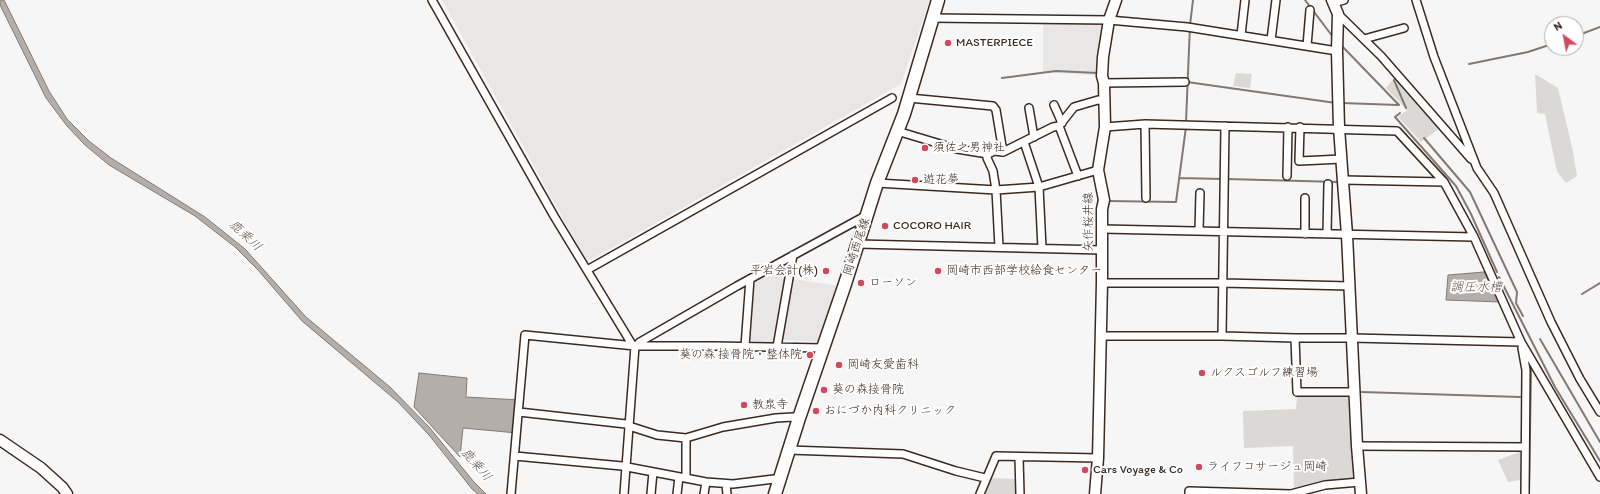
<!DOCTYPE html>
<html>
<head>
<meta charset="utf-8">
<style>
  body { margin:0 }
  #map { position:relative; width:1600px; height:494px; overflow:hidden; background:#f7f6f6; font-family:Itim,sans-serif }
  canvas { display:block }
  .north { position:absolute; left:1544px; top:16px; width:40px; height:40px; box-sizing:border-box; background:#fff; border:1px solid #b1aaa5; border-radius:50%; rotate:328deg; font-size:11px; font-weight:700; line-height:16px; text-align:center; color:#3b2a1e }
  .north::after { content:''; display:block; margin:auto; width:14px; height:18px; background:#d1495b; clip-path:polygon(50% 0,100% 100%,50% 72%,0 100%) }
</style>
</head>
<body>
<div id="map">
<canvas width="1600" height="494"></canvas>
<div class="north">N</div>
</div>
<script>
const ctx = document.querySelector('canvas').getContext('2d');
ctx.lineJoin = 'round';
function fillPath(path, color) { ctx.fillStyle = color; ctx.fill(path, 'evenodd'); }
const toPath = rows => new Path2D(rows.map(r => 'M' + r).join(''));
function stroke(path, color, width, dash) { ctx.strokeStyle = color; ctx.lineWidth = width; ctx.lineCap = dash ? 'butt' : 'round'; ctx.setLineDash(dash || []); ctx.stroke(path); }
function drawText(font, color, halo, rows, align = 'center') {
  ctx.font = font + ' Itim,"Klee One",sans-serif'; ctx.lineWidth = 4; ctx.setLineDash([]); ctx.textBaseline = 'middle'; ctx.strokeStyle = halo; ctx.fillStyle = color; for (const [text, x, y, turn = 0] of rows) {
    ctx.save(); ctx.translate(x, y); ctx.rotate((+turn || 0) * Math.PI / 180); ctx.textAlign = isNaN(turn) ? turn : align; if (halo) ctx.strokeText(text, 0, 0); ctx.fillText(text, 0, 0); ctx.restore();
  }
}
const built = toPath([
  [442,0,930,0,901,84,587,262],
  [1043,19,1109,24,1102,76,1043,72],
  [790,263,775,344,748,343,755,281],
  [793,279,840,286,820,342,779,340]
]);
const green = toPath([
  [1236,73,1252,74,1250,88,1233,86],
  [1535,74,1558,88,1573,151,1577,176,1566,183,1557,172,1545,114,1537,113],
  [1396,75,1440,128,1421,142,1398,117,1407,110,1386,88],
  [1297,395,1352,396,1356,479,1294,491,1293,446,1244,448,1243,411,1296,409],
  [1520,452,1521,480,1508,482,1498,460],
  [988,478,1018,479,1018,494,983,494]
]);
const water = toPath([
  [0,0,4,0,49,91,67,119,89,141,111,158,205,217,245,249,306,317,390,387,429,427,474,482,486,494,478,494,472,489,429,435,398,402,302,321,258,270,235,247,195,216,109,165,85,145,67,126,46,98,0,5,0,0],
  [1484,272,1500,302,1446,300,1448,275,1484,272],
  [419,373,467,378,466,397,520,400,517,433,463,428,460,457,414,407,419,373]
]);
const stream = toPath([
  [1305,0,1333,37],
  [1576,36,1600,27],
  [1340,44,1399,105],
  [1469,64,1528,52,1552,44],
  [1002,78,1056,71,1098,73],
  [1394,80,1406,108],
  [1187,82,1336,103],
  [1342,103,1398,105],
  [1400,113,1395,117,1456,186,1471,214,1497,272],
  [1186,122,1190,25,1193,0],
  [1424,138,1470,192,1517,292,1516,303,1523,316],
  [1179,178,1223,179],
  [1226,179,1339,182],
  [1107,201,1176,202,1186,127],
  [1499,277,1555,387,1600,461],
  [1582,294,1600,283],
  [1540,339,1600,442],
  [1362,392,1520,397],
  [1529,494,1531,370]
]);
const street = toPath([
  [432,0,554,216,633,346],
  [1416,0,1434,57,1477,168,1494,193,1551,322,1580,379,1600,412],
  [1333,3,1344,0],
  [1338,14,1381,56,1471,159],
  [932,18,1109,20,1187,27,1337,51],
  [1241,35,1245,0],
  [1364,39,1404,28],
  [1271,40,1276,0],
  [1307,46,1310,10],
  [1104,83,1185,82],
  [909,98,993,106,996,110,1003,152,994,151,988,154,987,158,993,171,996,190,999,247],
  [1054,105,1062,123],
  [1029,108,1034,137],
  [1145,124,1146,198],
  [1059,126,1074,107,1098,100,1105,101],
  [1105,127,1145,124,1397,131,1444,182,1474,237,1521,342,1600,477],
  [1300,127,1299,161,1342,159],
  [897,131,957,149,988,154],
  [1024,142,1039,187,1042,248],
  [1003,152,1053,127,1059,126,1078,176],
  [1287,176,1288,127],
  [1343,180,1444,182],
  [877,183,996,190,1039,187,1098,170],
  [1102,229,1474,237],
  [1199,231,1200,193],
  [1305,234,1305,198],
  [1327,234,1328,184],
  [858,244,1102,250],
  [587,270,892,98],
  [1102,283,1223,283,1350,286],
  [1100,336,1222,336,1295,338,1352,338,1521,342],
  [1222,336,1225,126],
  [1295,338,1297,392,1355,392],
  [636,346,640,342,737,286,867,215],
  [745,346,750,279],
  [777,347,793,255],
  [1522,348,1526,370,1525,494],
  [519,412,626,424,629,426,657,435,686,438,723,427,776,418,793,417,799,418],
  [1357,446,1525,447],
  [789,450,903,454,956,471,985,478],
  [515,456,622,466,706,482,733,484,774,479,779,481],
  [1019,457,1020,494],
  [686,477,686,438],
  [726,484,727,494],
  [511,494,525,335,635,346,714,346,823,348],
  [624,494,635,346],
  [651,494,653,472],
  [677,494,679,477],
  [704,494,706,482],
  [980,494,996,456,1098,458],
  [1189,494,1189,491,1291,494,1325,485,1360,482]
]);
const secondary = toPath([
  [1332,0,1338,14,1337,51,1339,128,1347,235,1357,446,1361,494],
  [0,440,41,468,62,487,67,494],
  [1095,494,1098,458,1102,283,1102,209,1104,200,1098,170,1105,127,1104,83,1102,76,1103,57,1109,20,1116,0]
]);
const primary = toPath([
  [775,494,799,418,845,284,877,183,904,114,938,0]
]);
const markers = [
  [948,43,4,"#d1495b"],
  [925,148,4,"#d1495b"],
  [915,180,4,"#d1495b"],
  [885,226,4,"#d1495b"],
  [826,271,4,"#d1495b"],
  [938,271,4,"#d1495b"],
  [861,283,4,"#d1495b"],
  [810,355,4,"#d1495b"],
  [839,365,4,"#d1495b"],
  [1202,373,4,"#d1495b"],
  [824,390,4,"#d1495b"],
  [744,405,4,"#d1495b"],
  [816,411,4,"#d1495b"],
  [1199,467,4,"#d1495b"],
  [1085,470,4,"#d1495b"]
];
const poiNames = [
  ["MASTERPIECE",956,43],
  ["須佐之男神社",933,148],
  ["遊花夢",923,180],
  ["COCORO HAIR",893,226],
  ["平岩会計(株)",818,271,"right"],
  ["岡崎市西部学校給食センター",946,271],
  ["ローソン",869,283],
  ["葵の森 接骨院・整体院",802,355,"right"],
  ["岡崎友愛歯科",847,365],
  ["ルクスゴルフ練習場",1210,373],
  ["葵の森接骨院",832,390],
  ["教泉寺",752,405],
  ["おにづか内科クリニック",824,411],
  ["ライフコサージュ岡崎",1207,467],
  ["Cars Voyage & Co",1093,470]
];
const streetNames = [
  ["矢作桜井線",1089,222,-90],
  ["岡崎西尾線",857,247,-72]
];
const waterNames = [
  ["鹿乗川",245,236,43],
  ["調圧水槽",1476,288],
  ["鹿乗川",476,465,49]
];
fillPath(built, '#e9e7e6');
fillPath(green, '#dbd9d6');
fillPath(water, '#b4aeaa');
stroke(water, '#847972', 1);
stroke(stream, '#847972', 2);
stroke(street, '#3b2a1e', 10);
stroke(secondary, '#3b2a1e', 13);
stroke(primary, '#3b2a1e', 15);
stroke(street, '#fff', 7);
stroke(secondary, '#fff', 10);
stroke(primary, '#fff', 12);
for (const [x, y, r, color] of markers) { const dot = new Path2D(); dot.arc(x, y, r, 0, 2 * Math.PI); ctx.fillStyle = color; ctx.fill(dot); stroke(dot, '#fff', 1.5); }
drawText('12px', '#3b2a1e', '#fff', poiNames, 'left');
drawText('12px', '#3b2a1e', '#fff', streetNames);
drawText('italic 13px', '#65584f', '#fff', waterNames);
</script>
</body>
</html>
